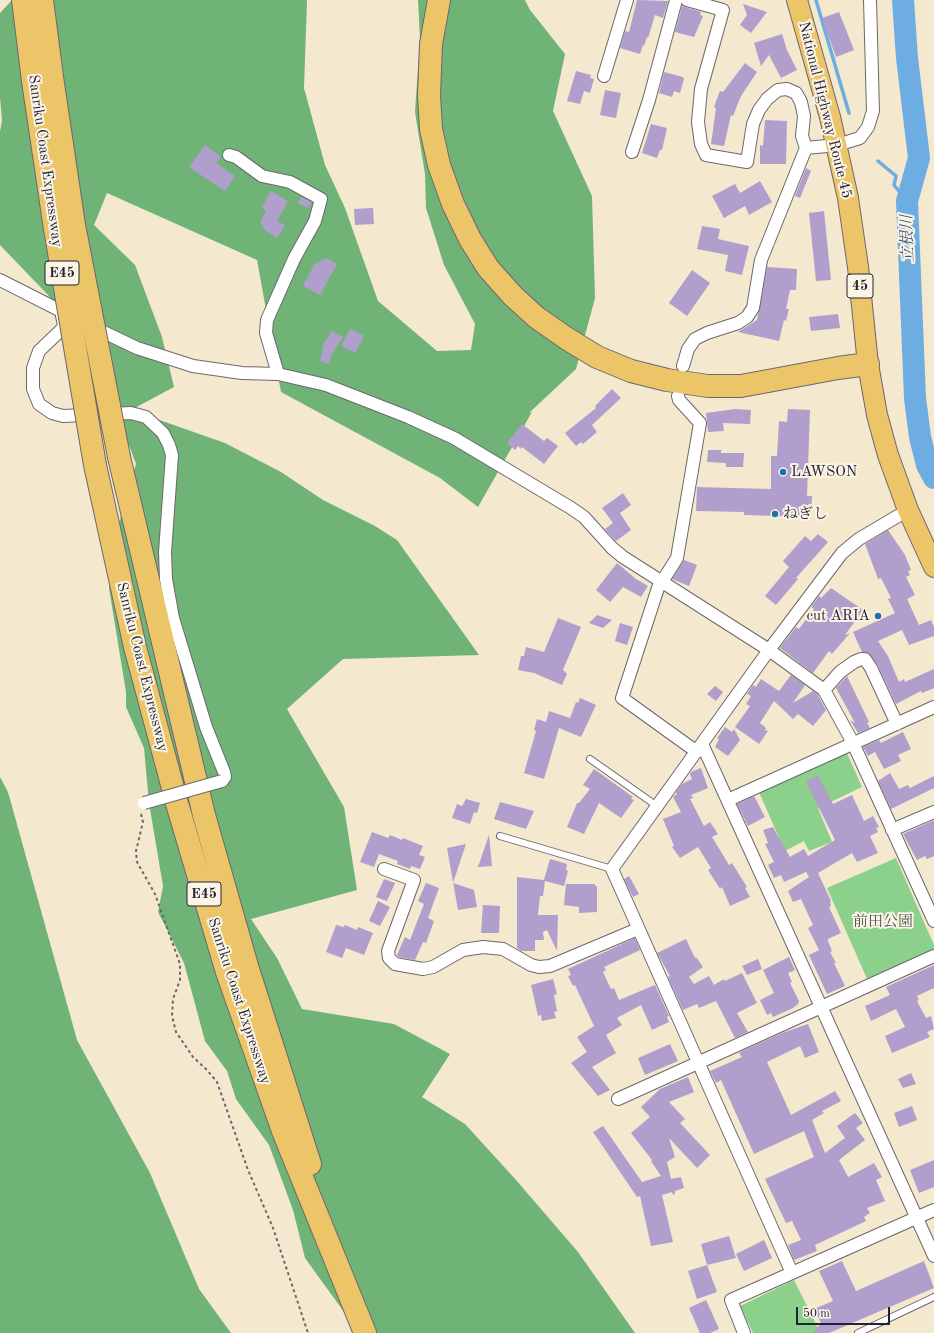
<!DOCTYPE html>
<html>
<head>
<meta charset="utf-8">
<style>
  body { margin:0 }
  #map { position:relative; width:934px; height:1333px; overflow:hidden; background:#f4e8cf; font-family:"Old Standard TT",serif }
  canvas { display:block }
  .scale { position:absolute; left:796px; top:1307px; width:94px; height:18px; box-sizing:border-box; border:2px solid #22223b; border-top:0; padding-left:5px; font-size:12px; line-height:14px; white-space:nowrap; color:#22223b; -webkit-text-stroke:3px #fcf5e5; paint-order:stroke }
</style>
</head>
<body>
<div id="map">
<canvas width="934" height="1333"></canvas>
<div class="scale">50 m</div>
</div>
<script>
const ctx = document.querySelector('canvas').getContext('2d');
ctx.lineJoin = 'round';
function fillPath(path, color) { ctx.fillStyle = color; ctx.fill(path, 'evenodd'); }
const toPath = rows => new Path2D(rows.map(r => 'M' + r).join(''));
function stroke(path, color, width, dash) { ctx.strokeStyle = color; ctx.lineWidth = width; ctx.lineCap = dash ? 'butt' : 'round'; ctx.setLineDash(dash || []); ctx.stroke(path); }
function drawText(font, color, halo, rows, align = 'center') {
  ctx.font = font + ' "Old Standard TT","Noto Serif JP",serif'; ctx.lineWidth = 4; ctx.setLineDash([]); ctx.textBaseline = 'middle'; ctx.strokeStyle = halo; ctx.fillStyle = color; for (const [text, x, y, turn = 0] of rows) {
    ctx.save(); ctx.translate(x, y); ctx.rotate((+turn || 0) * Math.PI / 180); ctx.textAlign = isNaN(turn) ? turn : align; if (halo) ctx.strokeText(text, 0, 0); ctx.fillText(text, 0, 0); ctx.restore();
  }
}
const green = toPath([
  [846,751,862,787,818,808,832,842,809,851,804,841,785,851,758,790],
  [896,858,934,945,934,952,868,981,827,888],
  [794,1280,818,1328,814,1333,753,1333,740,1306]
]);
const forest = toPath([
  [12,0,307,0,304,88,325,165,345,208,378,301,437,351,471,350,475,324,444,265,426,208,425,174,415,112,420,39,418,0,525,0,530,10,565,54,553,111,592,196,595,298,576,369,529,413,532,412,478,507,440,478,281,392,257,260,107,193,94,225,135,265,162,337,174,387,131,410,225,443,281,472,323,500,375,526,397,540,479,655,343,659,287,709,344,807,357,890,251,919,277,958,302,1009,394,1024,450,1054,422,1097,465,1124,516,1180,578,1252,635,1333,353,1333,344,1312,305,1258,293,1210,269,1145,236,1099,227,1071,205,1041,184,963,158,912,163,886,149,803,144,748,126,707,126,692,109,588,122,509,136,464,124,432,83,375,76,333,48,295,0,245,0,132,2,120,0,97,0,13],
  [0,777,8,792,77,1040,150,1173,199,1289,231,1333,0,1333]
]);
const stream = toPath([
  [816,0,849,113],
  [878,161,896,176,894,185,907,201]
]);
const river = toPath([
  [903,0,907,58,919,158,907,201,915,398,920,437,927,465,934,478]
]);
const building = toPath([
  [637,0,668,1,663,18,655,15,648,38,647,37,644,46,643,45,640,54,620,48,625,31,629,32],
  [743,4,767,12,751,33,740,25,747,15],
  [682,6,701,12,700,15,703,16,694,37,675,32],
  [839,12,854,50,836,57,822,18],
  [782,34,787,50,797,70,781,78,769,55,761,66,754,43],
  [745,63,757,72,741,96,733,116,731,115,724,146,711,144,716,108,714,107,720,91,723,92],
  [576,71,591,75,590,78,594,79,590,93,584,91,580,104,567,101],
  [664,72,683,77,684,79,680,93,674,91,672,97,659,93],
  [605,90,621,93,616,118,600,115],
  [765,120,787,121,786,164,760,164,760,145,763,146],
  [651,124,667,128,662,150,660,150,657,158,642,153],
  [205,145,221,157,216,163,235,176,225,191,189,167],
  [806,168,811,171,800,198,795,196],
  [760,181,772,202,749,215,745,206,724,218,712,196,735,184,740,193],
  [271,191,288,201,277,221,285,225,277,238,265,230,260,222,266,212,262,207],
  [301,197,312,202,308,208,298,203],
  [373,208,374,224,355,225,354,209],
  [824,211,831,280,816,281,809,213],
  [702,226,720,229,718,239,749,246,742,275,725,271,728,255,697,249],
  [326,258,337,264,320,295,303,286,314,265],
  [767,267,797,269,796,290,790,290,786,309,789,309,786,321,784,320,779,341,738,332,757,320],
  [692,270,710,283,687,316,669,303],
  [838,314,840,328,811,331,809,317],
  [350,329,364,336,355,353,341,346],
  [332,331,343,337,332,354,329,364,320,361,324,343],
  [612,389,621,398,592,425,597,432,583,444,581,442,576,446,565,433,596,408,595,406],
  [735,409,751,410,750,424,723,423,724,431,708,432,706,413],
  [788,409,810,410,807,496,812,496,811,517,744,515,744,512,696,511,697,487,771,489,771,456,777,456,779,421,787,422],
  [522,424,544,441,547,438,558,446,544,464,522,447,521,449,518,446,515,450,507,443],
  [708,450,721,450,721,453,744,453,743,467,726,467,726,463,707,462],
  [623,493,631,505,620,513,631,530,616,541,605,529,613,523,602,508],
  [888,530,905,555,911,570,908,571,910,575,906,577,915,595,907,599,919,625,931,620,934,627,934,636,909,645,902,630,878,641,888,656,899,682,904,679,905,682,934,669,934,688,922,693,921,691,896,704,877,664,869,653,862,652,853,632,895,613,888,599,891,598,881,578,878,579,865,544],
  [818,534,828,542,796,578,798,579,776,605,765,596,789,567,783,561,805,536,811,541],
  [684,560,697,565,689,586,672,579],
  [617,563,636,579,648,586,641,597,623,587,610,602,596,590],
  [831,588,863,610,845,635,850,633,832,654,829,651,813,673,780,648,796,627,799,629,814,609,811,607,819,596,821,598],
  [597,615,612,620,603,628,589,623],
  [558,618,581,627,563,670,567,674,562,685,534,673,518,670,521,656,524,656,526,647,544,652],
  [620,623,633,627,627,645,615,641],
  [791,675,805,685,793,703,813,691,818,695,826,710,813,726,798,714,793,719,774,701,760,723,766,728,765,730,768,731,759,744,735,727,750,706,746,704,751,696,747,694,753,685,756,687,761,679,779,691],
  [847,676,869,722,867,723,870,728,858,733,850,720,855,723,836,688],
  [715,686,723,692,716,701,707,694],
  [580,698,596,705,581,737,559,728,544,779,524,773,536,731,534,730,537,719,546,722,549,711,570,718,576,702,578,703],
  [725,727,732,732,734,729,740,740,728,756,715,747,719,739,717,738],
  [903,732,911,749,898,755,901,761,884,769,875,752,868,756,863,747,879,740,881,743],
  [701,768,708,788,691,795,693,798,690,799,704,826,710,822,718,834,712,837,729,865,732,863,747,887,745,888,750,897,730,906,722,887,720,889,708,870,711,868,698,847,680,858,672,847,674,846,663,819,681,812,673,797,677,794,676,792,682,784,692,779,690,774,691,772],
  [594,769,633,797,631,799,634,800,621,818,599,803,584,834,567,827,577,803,579,803,590,789,583,785],
  [890,773,899,789,908,785,910,788,934,776,934,788,891,809,878,781],
  [818,775,833,804,852,795,864,821,873,816,879,827,876,828,878,832,870,836,878,853,857,862,852,853,818,873,831,901,830,902,831,906,829,907,841,933,828,939,828,941,832,951,830,952,836,963,834,963,845,986,827,994,809,955,819,950,808,928,813,925,801,899,793,902,788,891,809,877,806,872,784,882,781,875,774,878,768,865,774,862,765,844,768,843,763,830,773,827,790,857,804,849,808,856,835,840,806,782],
  [754,796,765,817,748,826,737,804],
  [466,799,480,803,477,813,474,812,470,824,452,818,457,804,462,806],
  [500,802,534,811,526,829,494,819],
  [934,820,934,856,927,859,925,856,917,860,903,834],
  [372,832,388,838,390,835,402,840,403,838,423,846,419,855,425,857,420,869,411,866,410,869,397,864,398,861,379,854,374,867,360,862],
  [489,835,492,866,478,867],
  [466,844,453,883,474,890,477,907,458,910,447,848],
  [550,859,567,864,566,870,568,871,564,886,545,881,543,896,540,896,538,915,558,915,557,951,547,930,543,932,544,940,535,940,535,951,521,951,517,948,517,877,544,880],
  [629,876,639,894,633,897,624,879],
  [384,879,395,883,387,901,376,897],
  [426,883,439,888,428,918,434,921,426,943,423,942,415,960,399,957,397,955,405,937,410,940,424,904,418,901],
  [566,884,595,884,595,886,597,886,597,912,579,913,579,907,564,905],
  [378,901,390,907,380,926,369,921],
  [483,905,500,906,499,933,481,933],
  [336,925,344,927,345,925,357,930,358,927,373,933,364,955,346,948,342,958,326,952],
  [635,938,640,950,604,967,606,970,603,972,611,989,614,988,619,1000,655,985,669,1016,667,1017,669,1022,652,1030,641,1005,617,1018,622,1025,606,1035,616,1053,592,1067,610,1090,598,1096,571,1063,587,1052,577,1037,594,1026,575,985,573,986,568,976,571,975,568,969],
  [686,939,695,958,696,957,703,967,689,977,694,984,709,976,714,985,724,979,725,981,742,973,757,1003,737,1013,748,1032,735,1038,716,1001,699,1008,697,1004,683,1010,668,977,670,976,657,953],
  [789,957,795,970,788,973,792,982,790,983,799,1001,798,1004,793,1008,773,1017,771,1013,767,1015,760,1000,774,993,763,970],
  [758,959,762,969,747,975,742,966],
  [934,965,934,988,917,996,919,1000,917,1001,926,1018,931,1016,934,1029,927,1032,930,1037,892,1053,885,1036,905,1027,896,1009,871,1021,865,1006,890,995,886,987],
  [553,979,557,994,554,995,557,1011,554,1012,556,1018,542,1021,541,1015,538,1016,531,985],
  [808,1024,819,1052,805,1058,800,1046,767,1062,791,1115,835,1091,841,1101,822,1111,824,1113,812,1120,825,1153,845,1138,837,1126,855,1113,863,1123,856,1128,865,1140,839,1160,848,1177,874,1163,882,1177,876,1180,885,1201,867,1208,870,1213,864,1217,866,1221,815,1245,817,1251,794,1260,788,1245,801,1240,792,1221,786,1223,765,1179,814,1157,804,1131,754,1154,721,1080,716,1083,710,1071,742,1057,739,1053,742,1051,782,1033],
  [670,1044,678,1061,645,1075,638,1058],
  [911,1073,916,1084,903,1088,898,1079],
  [688,1077,694,1092,669,1102,685,1119,680,1123,710,1155,697,1168,669,1138,675,1157,667,1162,671,1179,681,1177,684,1188,675,1191,675,1194,673,1195,672,1192,662,1195,673,1242,651,1246,640,1196,637,1197,593,1132,603,1126,642,1182,661,1176,651,1161,652,1160,631,1133,650,1117,641,1107,660,1089],
  [912,1106,917,1120,899,1127,894,1113],
  [934,1160,934,1187,919,1193,910,1170],
  [729,1236,736,1258,707,1265,717,1292,697,1299,688,1271,707,1265,701,1244],
  [764,1240,772,1258,744,1271,736,1254],
  [842,1261,856,1291,924,1261,934,1288,829,1333,813,1333,821,1323,814,1309,833,1301,819,1271],
  [706,1300,719,1329,710,1333,700,1333,689,1308]
]);
const path = toPath([
  [141,814,143,822,136,851,137,862,155,894,180,964,180,980,173,999,172,1016,176,1032,193,1057,207,1070,217,1082,248,1170,273,1228,308,1333]
]);
const service = toPath([
  [590,759,657,806],
  [500,836,612,869],
  [858,1333,934,1297]
]);
const minor = toPath([
  [687,0,723,10,701,89,698,122,701,144,706,155,747,162,753,124,759,110,767,99,778,90,787,89,796,93,801,102,804,116,802,136,806,148],
  [604,76,627,0],
  [632,152,649,100,676,0],
  [229,155,236,157,262,176,290,182,321,199,315,221,294,259,267,320,266,333,278,374],
  [0,280,71,316],
  [62,316,64,325,61,330,39,351,33,368,33,389,39,404,52,413,63,416,131,413,146,417,163,433,169,445,172,455,165,552,166,579,173,618,206,727,224,772,225,777,222,781],
  [93,327,137,348,193,366,242,373,278,374,326,385,408,417,454,438,571,508,584,517,612,548,623,557,769,650,824,690,853,743,934,921],
  [683,366,688,349,695,339,707,333,738,323,747,317,753,308,761,260,806,148,837,145,860,138,868,127,873,111,870,0],
  [678,396,679,400,700,423,677,558,658,588,622,698,697,752],
  [824,690,840,672,854,662,861,659,865,659,871,668,897,724],
  [702,744,934,1256],
  [728,800,934,707],
  [892,830,934,812],
  [384,869,414,880,388,951,389,958,395,964,423,969,433,967,463,950,483,947,503,949,531,965,539,967,550,966,638,929],
  [618,1099,934,956],
  [792,1273,612,869,769,650,842,553,859,539,908,510],
  [744,1333,731,1300,934,1210]
]);
const trunk = toPath([
  [797,0,830,117,848,198,858,267,868,364,877,415,888,455,908,510,934,567]
]);
const motorway = toPath([
  [23,0,33,81],
  [42,0,52,77],
  [439,0,431,44,429,95,431,129,439,165,453,204,470,239,488,268,513,296,536,317,566,338,597,357,631,371,667,380,708,386,741,386,838,368,868,364],
  [119,457,204,815,247,966,310,1164],
  [95,465,135,647,178,807,227,972,283,1131,365,1333]
]);
const minorBridge = toPath([
  [144,803,222,781]
]);
const motorwayBridge = toPath([
  [52,77,74,225,119,457],
  [33,81,55,229,95,465]
]);
const markers = [
  [783,472,4,"#1f6fb2"],
  [775,514,4,"#1f6fb2"],
  [878,616,4,"#1f6fb2"]
];
const shields = [
  [62,273,34],
  [860,286,26],
  [204,894,34]
];
const shieldNames = [
  ["E45",62,273],
  ["45",860,286],
  ["E45",204,894]
];
const streetNames = [
  ["National Highway Route 45",825,110,76],
  ["Sanriku Coast Expressway",45,161,82],
  ["Sanriku Coast Expressway",142,667,76],
  ["Sanriku Coast Expressway",239,1001,72]
];
const poiNames = [
  ["LAWSON",791,472],
  ["ねぎし",783,514],
  ["cut ARIA",870,616,"right"]
];
const parkNames = [
  ["前田公園",883,922]
];
const waterNames = [
  ["立根川",908,239,-92]
];
fillPath(green, '#8bd18b');
fillPath(forest, '#70b377');
stroke(stream, '#6eade1', 3.5);
stroke(river, '#6eade1', 22);
fillPath(building, '#b09fcd');
stroke(service, '#6c676f', 8);
stroke(minor, '#6c676f', 14);
stroke(trunk, '#6c676f', 22);
stroke(motorway, '#6c676f', 24);
stroke(path, '#6c676f', 2, [3, 3]);
stroke(service, '#fff', 6);
stroke(minor, '#fff', 12);
stroke(trunk, '#edc569', 20);
stroke(motorway, '#edc569', 22);
stroke(minorBridge, '#6c676f', 14, []);
stroke(motorwayBridge, '#6c676f', 24, []);
stroke(minorBridge, '#fff', 12);
stroke(motorwayBridge, '#edc569', 22);
for (const [x, y, r, color] of markers) { const dot = new Path2D(); dot.arc(x, y, r, 0, 2 * Math.PI); ctx.fillStyle = color; ctx.fill(dot); stroke(dot, '#fcf5e5', 1.5); }
for (const [x, y, w] of shields) { const box = new Path2D(); box.roundRect(x - w / 2, y - 12, w, 24, 3); ctx.fillStyle = '#fcf5e5'; ctx.fill(box); stroke(box, '#22223b', 1); }
drawText('bold 14px', '#22223b', null, shieldNames);
drawText('15px', '#22223b', '#fcf5e5', streetNames);
drawText('15px', '#22223b', '#fcf5e5', poiNames, 'left');
drawText('15px', '#425753', '#fcf5e5', parkNames);
drawText('italic 16px', '#3d5375', '#fcf5e5', waterNames);
</script>
</body>
</html>
